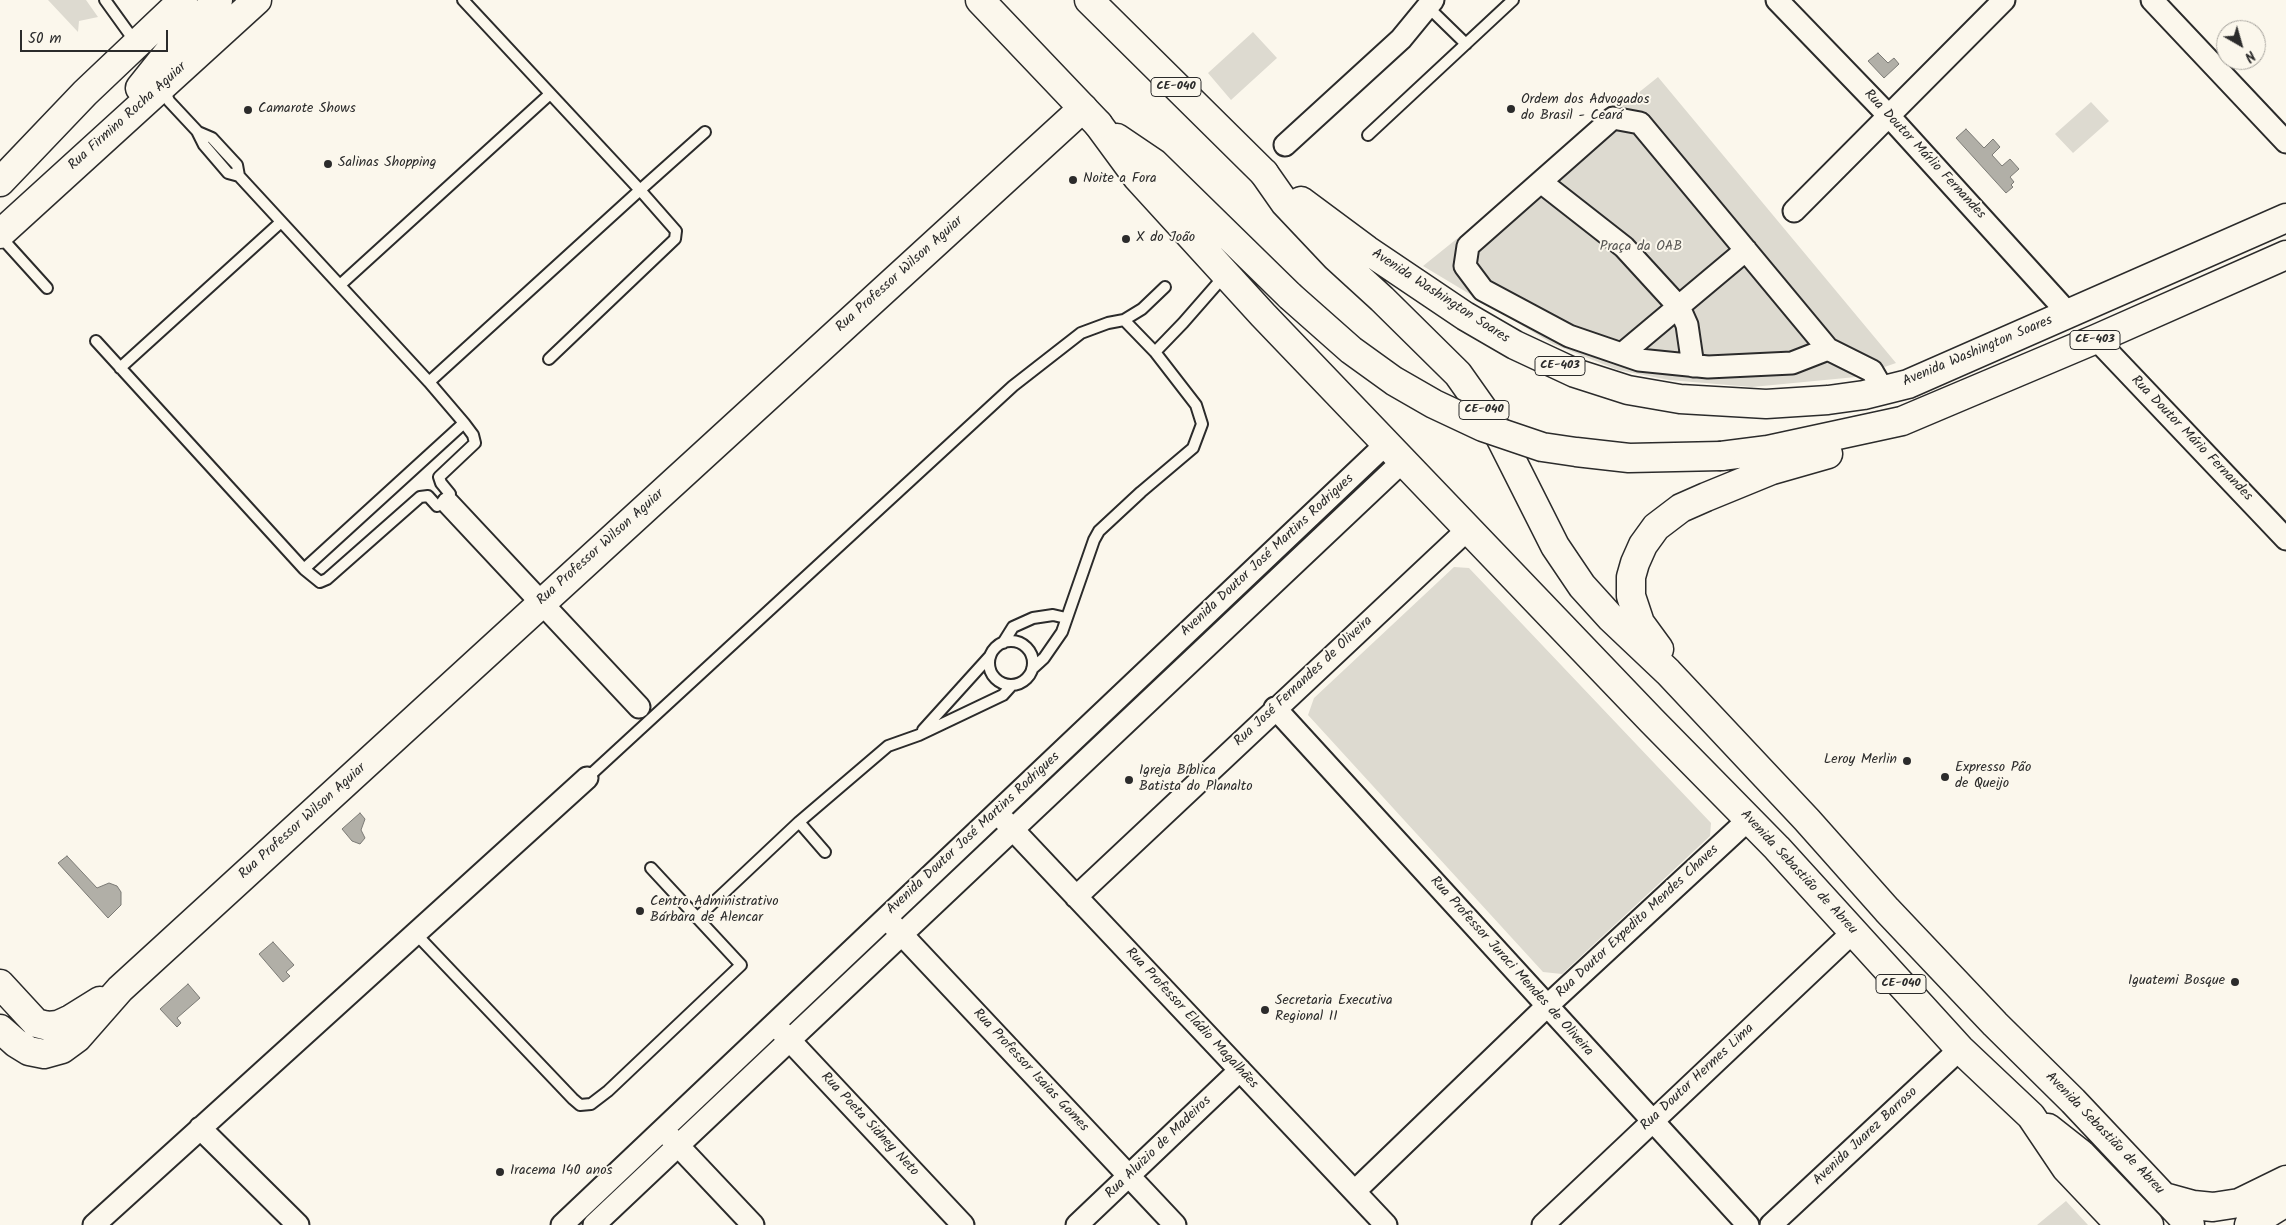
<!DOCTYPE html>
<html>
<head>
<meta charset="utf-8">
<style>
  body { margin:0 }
  #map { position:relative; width:2286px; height:1225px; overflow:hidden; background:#fbf7ec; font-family:Kalam,sans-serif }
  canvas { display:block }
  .north { position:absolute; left:2216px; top:20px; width:50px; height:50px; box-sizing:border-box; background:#fbf7ec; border:1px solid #a8a59f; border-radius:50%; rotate:142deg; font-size:14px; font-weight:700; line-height:20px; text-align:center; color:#2b2b2b }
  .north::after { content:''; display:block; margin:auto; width:18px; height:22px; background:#2b2b2b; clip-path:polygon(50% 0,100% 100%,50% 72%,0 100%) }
  .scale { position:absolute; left:20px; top:30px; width:148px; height:22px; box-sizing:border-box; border:2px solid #2b2b2b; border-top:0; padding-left:6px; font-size:15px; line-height:18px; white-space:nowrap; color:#2b2b2b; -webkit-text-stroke:4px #fbf7ec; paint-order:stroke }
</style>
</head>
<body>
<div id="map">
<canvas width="2286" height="1225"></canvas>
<div class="north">N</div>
<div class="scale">50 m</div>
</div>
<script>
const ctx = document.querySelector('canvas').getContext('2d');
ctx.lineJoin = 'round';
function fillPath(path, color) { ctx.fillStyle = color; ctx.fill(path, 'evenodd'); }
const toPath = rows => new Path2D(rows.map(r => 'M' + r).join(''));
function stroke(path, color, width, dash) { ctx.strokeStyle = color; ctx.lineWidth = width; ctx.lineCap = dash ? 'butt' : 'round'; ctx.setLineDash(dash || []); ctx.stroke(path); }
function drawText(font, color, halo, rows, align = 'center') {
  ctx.font = font + ' Kalam,sans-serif'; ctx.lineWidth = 4; ctx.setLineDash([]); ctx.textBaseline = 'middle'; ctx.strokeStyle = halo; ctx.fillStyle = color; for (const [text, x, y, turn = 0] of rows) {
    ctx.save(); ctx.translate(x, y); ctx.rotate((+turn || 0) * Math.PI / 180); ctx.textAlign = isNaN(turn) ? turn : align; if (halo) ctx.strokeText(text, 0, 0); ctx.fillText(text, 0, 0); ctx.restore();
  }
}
const green = toPath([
  [48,0,86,0,98,17,79,21,78,32],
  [1253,32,1277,58,1231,100,1208,73],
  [1658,77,1896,363,1856,377,1752,387,1669,380,1618,370,1553,344,1423,266],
  [2091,102,2109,121,2073,153,2055,134],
  [1454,567,1469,568,1711,823,1710,836,1562,974,1543,972,1308,715,1314,698],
  [2066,1201,2088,1225,2037,1225]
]);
const water = toPath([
  [1878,53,1888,63,1894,58,1899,64,1884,78,1868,61,1878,53],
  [1966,129,1984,148,1993,139,2000,147,1992,155,2002,166,2010,159,2019,169,2010,177,2014,182,2011,185,2013,187,2006,193,1956,138,1966,129],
  [360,813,365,819,361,830,365,838,360,844,352,841,342,829,360,813],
  [67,856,97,888,109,883,117,886,121,892,121,905,108,918,58,863,67,856],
  [273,942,294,965,286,972,290,976,283,982,259,954,273,942],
  [188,984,200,998,177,1018,181,1023,177,1027,160,1009,188,984]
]);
const lane = toPath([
  [105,0,136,43],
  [1427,6,1466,44],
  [164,89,169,101,197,131,204,145,228,173,239,176,429,382,464,423,304,569],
  [198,132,212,138,224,151,237,165,239,176],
  [1368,135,1513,0],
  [0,236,47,288],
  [340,285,550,94],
  [1124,320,1155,352],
  [96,341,304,569,320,582,327,579,420,497,428,496,437,506],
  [549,359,675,239,676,231,640,190,705,132],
  [120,368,281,222],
  [429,382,640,190,463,0],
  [450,494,441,483,439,477,475,443,473,435,464,423],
  '989 663a22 22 0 1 1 44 0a22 22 0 1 1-44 0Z',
  [1003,643,1013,627,1033,618,1053,615,1066,618],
  [1032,669,1044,658,1062,632,1094,540,1099,531,1141,492,1193,448,1202,424,1196,405,1155,352,1183,323,1225,275],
  [923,730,990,656],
  [587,778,1013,386,1081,333,1108,323,1124,320,1142,309,1165,287],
  [799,822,825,852],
  [697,918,799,822,888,746,919,735,1003,695,1012,685],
  [415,933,573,1099,580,1105,591,1104,608,1091,741,965,651,868]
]);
const street = toPath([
  [1777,0,1889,116,2068,313],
  [2152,0,2286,142],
  [1285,145,1401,39,1433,0],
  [1541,182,1624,247,1679,307,1687,325,1693,366],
  [1794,211,2004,0],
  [2096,339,2286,539],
  [1828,349,1792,363,1708,367,1639,360,1569,336,1483,290,1465,266,1468,246,1613,118,1640,123,1828,349,1872,371,1883,390],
  [1622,354,1746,250],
  [448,503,639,707],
  [1275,708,1748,1225],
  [1002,818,1386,1225],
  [1076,897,1467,530],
  [891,923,1175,1225],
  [780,1030,963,1225],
  [200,1128,298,1225],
  [669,1136,753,1225],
  [1355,1191,1547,1006,1749,819],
  [94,1225,587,778],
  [562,1225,1386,444],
  [594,1225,1402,462],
  [1077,1225,1240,1070],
  [1543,1225,1853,932],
  [1771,1225,1960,1049]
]);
const secondary = toPath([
  [140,88,184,33,218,0],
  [0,182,85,93,183,0],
  [0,234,257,0],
  [0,984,36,1023,48,1026,58,1025,71,1019,100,1001],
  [0,1029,16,1043,29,1051,44,1054,62,1049,77,1038,120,989,1083,108]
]);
const primary = toPath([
  [1098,124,1137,177,1263,315,1652,721,1777,848,1960,1049,2031,1116,2066,1168,2120,1225],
  [1117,138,1154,163,1290,296],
  [1264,173,1285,203,1336,257,1382,299,1458,374,1494,425,1555,546,1582,586,1611,618,1668,672,1807,820,1887,910,1995,1024,2073,1101,2190,1225],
  [1301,201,1367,250,1465,316,1515,345,1575,373,1628,390,1680,399,1766,404,1828,400,1864,395,1908,384,2286,218],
  [1721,456,1768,450,1902,421,2096,339,2286,255],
  [1659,649,1640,623,1631,596,1631,577,1635,563,1643,545,1656,527,1681,508,1706,497,1772,470,1828,454],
  [2048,1128,2081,1154,2149,1225],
  [2164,1197,2193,1205,2213,1207,2239,1203,2286,1180],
  [2249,1225,2286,1202]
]);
const highway = toPath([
  [980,0,1098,124],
  [1089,0,1264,173]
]);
const primaryBridge = toPath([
  [1290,296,1351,350,1394,381,1434,404,1483,427,1542,447,1576,452,1629,458,1721,456]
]);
const markers = [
  [1511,109,5,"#2b2b2b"],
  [248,110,5,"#2b2b2b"],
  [328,164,5,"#2b2b2b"],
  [1073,180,5,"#2b2b2b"],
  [1126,239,5,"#2b2b2b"],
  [1907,761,5,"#2b2b2b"],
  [1945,777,5,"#2b2b2b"],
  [1129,780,5,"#2b2b2b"],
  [640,911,5,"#2b2b2b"],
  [2235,982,5,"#2b2b2b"],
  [1265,1010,5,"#2b2b2b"],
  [500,1172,5,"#2b2b2b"]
];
const shields = [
  [1176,87,50],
  [2095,340,50],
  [1560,366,50],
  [1484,410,50],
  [1901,984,50]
];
const shieldNames = [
  ["CE-040",1176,87],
  ["CE-403",2095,340],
  ["CE-403",1560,366],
  ["CE-040",1484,410],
  ["CE-040",1901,984]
];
const poiNames = [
  ["Ordem dos Advogados",1521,101],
  ["do Brasil - Ceará",1521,117],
  ["Camarote Shows",258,110],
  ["Salinas Shopping",338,164],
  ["Noite a Fora",1083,180],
  ["X do João",1136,239],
  ["Leroy Merlin",1897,761,"right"],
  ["Expresso Pão",1955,769],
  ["de Queijo",1955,785],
  ["Igreja Bíblica",1139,772],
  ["Batista do Planalto",1139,788],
  ["Centro Administrativo",650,903],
  ["Bárbara de Alencar",650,919],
  ["Iguatemi Bosque",2225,982,"right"],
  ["Secretaria Executiva",1275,1002],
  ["Regional II",1275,1018],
  ["Iracema 140 anos",510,1172]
];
const streetNames = [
  ["Rua Firmino Rocha Aguiar",128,117,-42],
  ["Rua Doutor Márlio Fernandes",1924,155,47],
  ["Rua Professor Wilson Aguiar",900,275,-42],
  ["Avenida Washington Soares",1440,297,33],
  ["Avenida Washington Soares",1978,352,-23],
  ["Rua Doutor Mário Fernandes",2191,439,46],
  ["Rua Professor Wilson Aguiar",601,548,-42],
  ["Avenida Doutor José Martins Rodrigues",1268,556,-43],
  ["Rua José Fernandes de Oliveira",1304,682,-43],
  ["Rua Professor Wilson Aguiar",303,822,-42],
  ["Avenida Doutor José Martins Rodrigues",974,834,-43],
  ["Avenida Sebastião de Abreu",1798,873,47],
  ["Rua Doutor Expedito Mendes Chaves",1638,922,-43],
  ["Rua Professor Juraci Mendes de Oliveira",1511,967,48],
  ["Rua Professor Eládio Magalhães",1191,1019,47],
  ["Rua Professor Isaias Gomes",1030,1071,47],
  ["Rua Doutor Hermes Lima",1698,1078,-43],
  ["Rua Poeta Sidney Neto",869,1125,47],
  ["Avenida Sebastião de Abreu",2104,1134,46],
  ["Avenida Juarez Barroso",1866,1137,-43],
  ["Rua Aluizio de Madeiros",1159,1148,-44]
];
const parkNames = [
  ["Praça da OAB",1641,248]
];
fillPath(green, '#dddad0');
fillPath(water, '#b1afa7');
stroke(water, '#7b7a75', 1);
stroke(lane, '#2b2b2b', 14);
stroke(street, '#2b2b2b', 25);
stroke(secondary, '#2b2b2b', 31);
stroke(primary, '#2b2b2b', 31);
stroke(highway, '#2b2b2b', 31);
stroke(lane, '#fbf7ec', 10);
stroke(street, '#fbf7ec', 21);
stroke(secondary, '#fbf7ec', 28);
stroke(primary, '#fbf7ec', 28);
stroke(highway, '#fbf7ec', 28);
stroke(primaryBridge, '#2b2b2b', 31, []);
stroke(primaryBridge, '#fbf7ec', 28);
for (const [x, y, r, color] of markers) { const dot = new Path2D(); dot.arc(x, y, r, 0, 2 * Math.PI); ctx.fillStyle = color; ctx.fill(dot); stroke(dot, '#fbf7ec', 2); }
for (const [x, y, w] of shields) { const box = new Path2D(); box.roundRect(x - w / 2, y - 9.5, w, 19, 4); ctx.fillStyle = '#fbf7ec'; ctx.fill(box); stroke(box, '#2b2b2b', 1); }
drawText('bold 12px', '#2b2b2b', null, shieldNames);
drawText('14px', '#2b2b2b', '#fbf7ec', poiNames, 'left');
drawText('14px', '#2b2b2b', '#fbf7ec', streetNames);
drawText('14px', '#585754', '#fbf7ec', parkNames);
</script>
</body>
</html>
